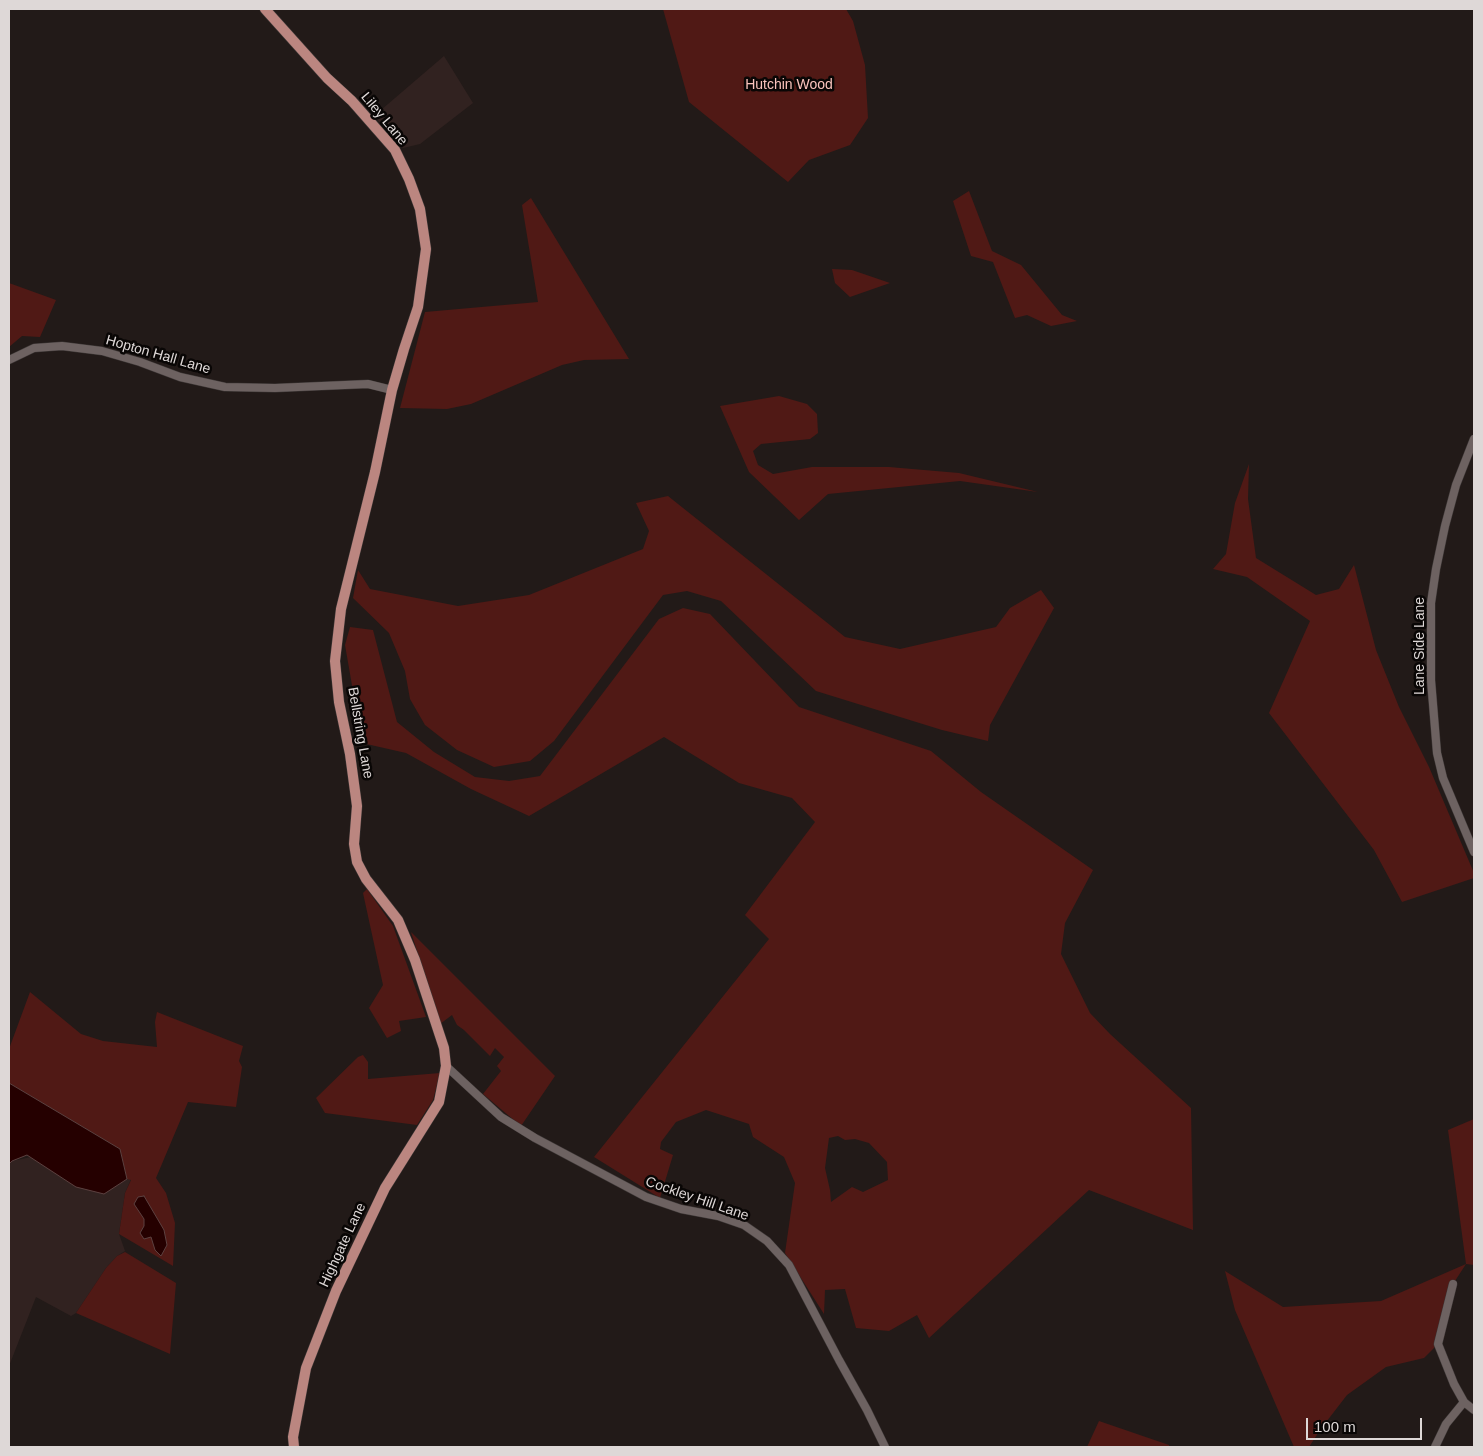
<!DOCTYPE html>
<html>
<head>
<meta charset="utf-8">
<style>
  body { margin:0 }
  #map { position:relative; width:1483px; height:1456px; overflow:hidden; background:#221a18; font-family:Arial,sans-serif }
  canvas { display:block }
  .frame { position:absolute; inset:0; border:10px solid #ded8d7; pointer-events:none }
  .scale { position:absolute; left:1306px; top:1418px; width:116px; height:22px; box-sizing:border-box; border:2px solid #ded8d7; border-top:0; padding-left:6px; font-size:15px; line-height:18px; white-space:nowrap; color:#ded8d7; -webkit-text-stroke:4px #090605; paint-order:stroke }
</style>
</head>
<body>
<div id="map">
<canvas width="1483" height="1456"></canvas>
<div class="frame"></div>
<div class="scale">100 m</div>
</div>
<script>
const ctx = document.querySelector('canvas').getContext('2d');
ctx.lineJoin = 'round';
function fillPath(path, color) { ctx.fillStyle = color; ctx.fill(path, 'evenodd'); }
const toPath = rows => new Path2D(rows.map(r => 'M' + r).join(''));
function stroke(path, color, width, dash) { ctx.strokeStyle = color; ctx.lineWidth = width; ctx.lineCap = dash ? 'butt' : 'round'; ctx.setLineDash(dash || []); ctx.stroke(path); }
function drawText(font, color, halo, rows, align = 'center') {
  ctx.font = font + ' Arial,sans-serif'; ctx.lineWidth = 5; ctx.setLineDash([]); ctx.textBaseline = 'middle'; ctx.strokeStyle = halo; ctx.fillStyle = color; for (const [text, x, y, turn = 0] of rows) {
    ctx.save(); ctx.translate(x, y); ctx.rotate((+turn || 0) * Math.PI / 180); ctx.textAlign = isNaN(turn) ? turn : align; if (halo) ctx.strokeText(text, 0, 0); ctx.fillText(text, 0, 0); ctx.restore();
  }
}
const built = toPath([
  [444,56,473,103,420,144,403,148,374,116],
  [31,1157,76,1187,117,1185,127,1179,131,1179,125,1193,119,1234,125,1251,117,1256,106,1268,76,1313,71,1316,36,1297,9,1366,9,1164,12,1161]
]);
const green = toPath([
  [663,9,846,9,853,21,865,65,868,118,850,145,809,160,788,182,689,102],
  [969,191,992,251,1021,265,1062,315,1077,321,1051,326,1027,315,1015,318,993,262,971,256,953,201],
  [531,198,629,359,584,360,562,365,471,404,447,409,400,408,425,312,538,302,522,205],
  [832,269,852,270,890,283,850,297,835,283],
  [9,283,56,300,40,337,22,336,9,347],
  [779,396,807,404,817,414,818,433,810,439,761,444,753,451,758,465,773,474,812,467,889,467,959,473,1038,492,960,481,828,494,799,520,749,472,720,406],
  [1249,464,1248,499,1256,558,1316,595,1339,589,1354,565,1376,650,1399,707,1429,767,1474,873,1474,878,1402,902,1374,850,1269,713,1310,621,1247,577,1213,569,1226,554,1235,503],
  [668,496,845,637,900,649,996,627,1010,608,1041,590,1054,608,990,725,988,741,942,730,816,691,721,601,687,591,663,595,554,741,530,761,494,767,457,750,425,725,410,699,405,671,389,633,353,598,358,570,370,589,458,606,529,595,643,549,649,531,636,503],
  [683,608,710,614,799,707,931,751,981,792,1093,870,1065,923,1061,954,1090,1013,1110,1034,1191,1108,1193,1230,1089,1190,929,1338,917,1315,889,1331,856,1328,845,1289,825,1290,824,1314,785,1253,795,1183,784,1157,753,1137,749,1124,706,1110,676,1122,661,1142,660,1149,673,1155,660,1198,594,1157,769,939,745,915,815,822,792,798,739,783,664,737,529,816,471,789,406,753,362,743,345,645,350,627,373,630,397,722,434,752,475,777,509,781,540,776,659,619],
  [838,1136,845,1140,855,1139,869,1143,887,1162,888,1180,863,1192,852,1187,831,1202,830,1190,825,1168,829,1138],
  [367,889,393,926,426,1017,399,1021,401,1031,387,1038,369,1008,383,985,363,893],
  [411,932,555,1076,521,1126,483,1094,501,1071,497,1066,504,1057,495,1048,490,1056,464,1030,457,1025,452,1015,440,1024],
  [30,992,81,1034,103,1041,157,1047,155,1022,157,1012,243,1046,239,1061,242,1067,236,1107,188,1102,156,1178,166,1193,175,1223,173,1266,119,1234,125,1193,131,1180,127,1179,120,1149,9,1083,9,1049],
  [363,1055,368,1062,368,1079,440,1073,433,1100,417,1125,325,1113,316,1098,358,1057],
  [1474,1119,1474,1265,1466,1264,1453,1284,1444,1338,1424,1358,1386,1367,1347,1395,1320,1430,1309,1447,1294,1447,1235,1310,1225,1271,1283,1307,1381,1301,1466,1264,1448,1130],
  [125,1252,176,1283,170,1354,76,1313,106,1268,117,1256],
  [1099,1421,1169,1445,1169,1447,1087,1447]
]);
const water = toPath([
  [9,1083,120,1149,127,1179,104,1194,76,1187,27,1155,12,1161,9,1164,9,1083],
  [144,1196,164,1230,167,1245,161,1256,155,1250,151,1237,144,1239,140,1233,144,1226,144,1219,134,1204,138,1197,144,1196]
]);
const minor = toPath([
  [9,360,34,348,62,346,102,351,140,362,180,377,225,387,275,388,368,384,392,390],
  [1474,439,1456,485,1445,526,1436,569,1431,603,1431,680,1437,753,1443,778,1474,852],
  [446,1066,501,1117,535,1138,646,1197,681,1209,718,1216,744,1225,767,1241,789,1265,839,1360,867,1410,885,1447],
  [1453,1284,1438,1344,1454,1384,1464,1402,1474,1410],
  [1435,1447,1446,1424,1464,1402]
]);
const major = toPath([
  [265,9,327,78,352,101,395,150,409,179,420,209,426,249,418,307,404,349,392,390,375,472,341,609,335,661,339,702,350,754,357,806,354,844,357,862,366,879,398,920,415,960,444,1048,446,1066,439,1102,385,1188,336,1291,306,1368,293,1437,294,1447]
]);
const parkNames = [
  ["Hutchin Wood",789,85]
];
const streetNames = [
  ["Liley Lane",384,119,50],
  ["Hopton Hall Lane",158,355,16],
  ["Lane Side Lane",1420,646,-90],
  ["Bellstring Lane",360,733,80],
  ["Cockley Hill Lane",697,1199,19],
  ["Highgate Lane",343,1245,-65]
];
fillPath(built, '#312220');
fillPath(green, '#501915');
fillPath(water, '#250000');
stroke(water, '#5c4140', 1);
stroke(minor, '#3e3837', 9);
stroke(major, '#3e3837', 11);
stroke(minor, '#6d6261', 8);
stroke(major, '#bb8680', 10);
drawText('14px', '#fac4bd', '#090605', parkNames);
drawText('14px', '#ded8d7', '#090605', streetNames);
</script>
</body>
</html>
